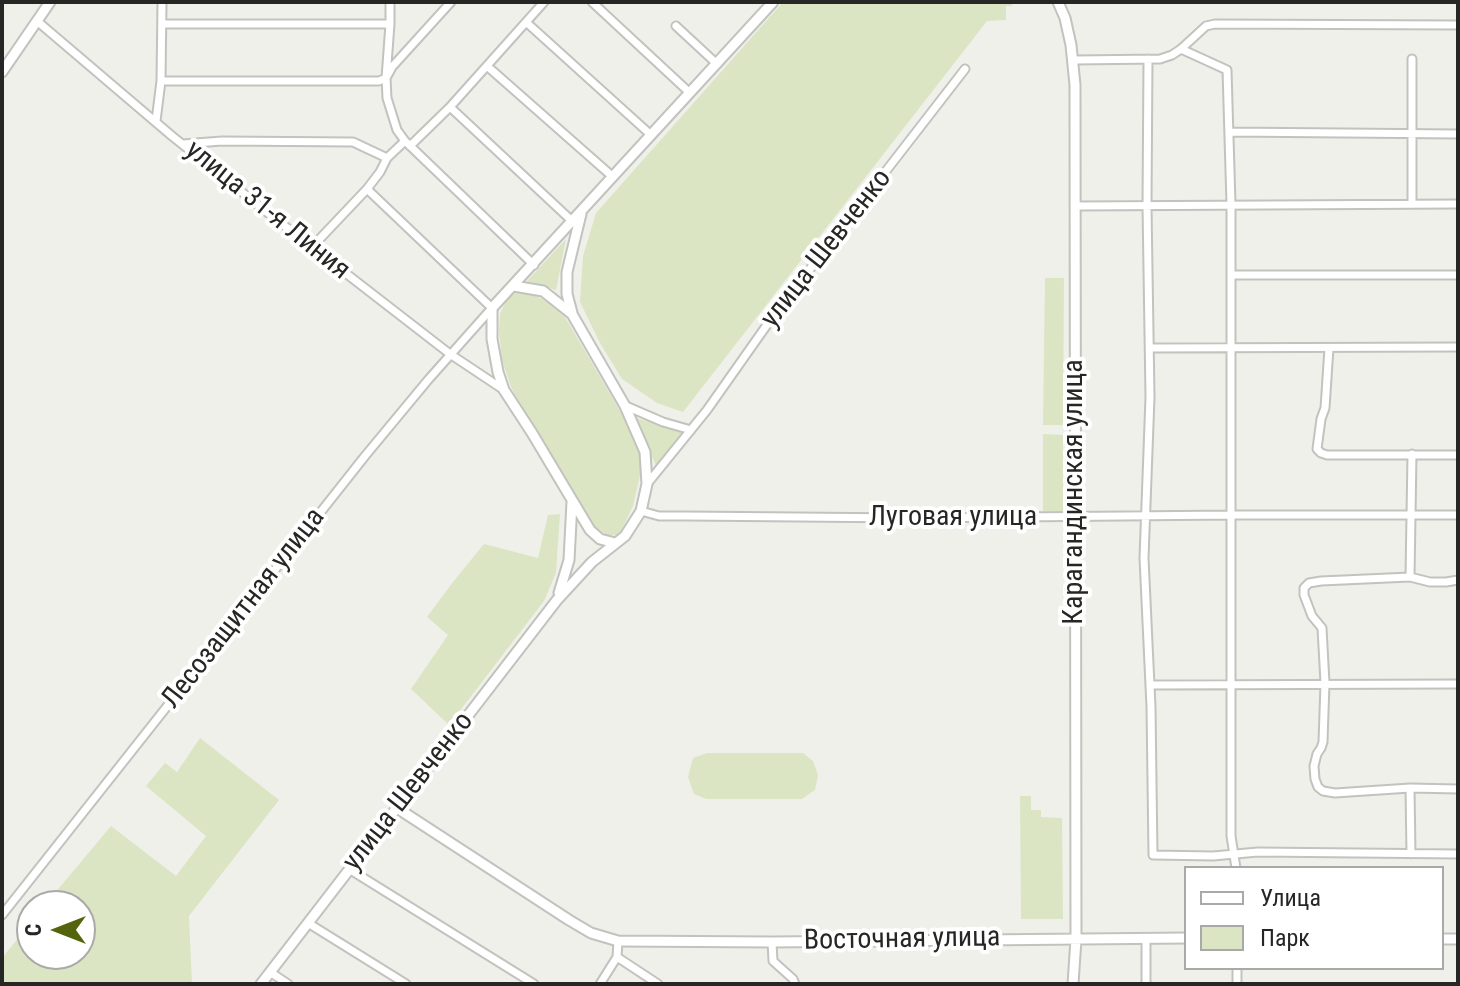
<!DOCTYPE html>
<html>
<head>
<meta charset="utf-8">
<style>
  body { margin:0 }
  #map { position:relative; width:1460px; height:986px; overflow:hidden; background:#eff0ea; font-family:"Roboto Condensed",sans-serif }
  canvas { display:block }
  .frame { position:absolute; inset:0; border:4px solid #262725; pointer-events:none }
  .legend { position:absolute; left:1184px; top:866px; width:260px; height:104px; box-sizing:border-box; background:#fff; border:2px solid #a8a9a8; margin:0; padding:10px 14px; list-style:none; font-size:24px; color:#262725 }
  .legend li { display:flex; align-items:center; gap:16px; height:40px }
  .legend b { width:40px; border:2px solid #a8a9a8 }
  .north { position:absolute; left:16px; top:890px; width:80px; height:80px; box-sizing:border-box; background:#fff; border:2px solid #a8a9a8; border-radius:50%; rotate:270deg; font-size:22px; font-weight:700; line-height:32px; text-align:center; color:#262725 }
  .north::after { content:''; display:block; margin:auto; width:28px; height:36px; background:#53640c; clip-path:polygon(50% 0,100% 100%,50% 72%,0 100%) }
</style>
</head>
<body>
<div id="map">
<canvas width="1460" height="986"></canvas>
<div class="frame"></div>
<ul class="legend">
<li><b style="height:10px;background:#fff"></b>Улица</li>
<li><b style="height:22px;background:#dbe5c4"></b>Парк</li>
</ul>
<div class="north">С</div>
</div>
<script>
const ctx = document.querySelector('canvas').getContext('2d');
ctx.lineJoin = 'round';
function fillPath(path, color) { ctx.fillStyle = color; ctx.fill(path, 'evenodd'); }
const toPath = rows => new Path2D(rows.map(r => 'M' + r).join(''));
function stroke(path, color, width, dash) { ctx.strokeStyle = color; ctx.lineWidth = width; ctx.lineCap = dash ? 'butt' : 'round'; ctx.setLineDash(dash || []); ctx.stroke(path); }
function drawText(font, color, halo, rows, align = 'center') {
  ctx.font = font + ' "Roboto Condensed",sans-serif'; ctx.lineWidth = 8; ctx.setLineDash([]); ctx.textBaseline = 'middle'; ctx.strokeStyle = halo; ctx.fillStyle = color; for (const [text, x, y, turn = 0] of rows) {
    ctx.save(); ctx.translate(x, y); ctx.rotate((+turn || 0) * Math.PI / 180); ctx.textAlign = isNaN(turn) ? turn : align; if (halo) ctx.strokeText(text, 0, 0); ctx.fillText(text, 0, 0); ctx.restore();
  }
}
const green = toPath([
  [783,2,1011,2,1012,6,1006,6,1006,20,987,21,683,412,657,403,622,379,600,343,580,302,583,256,596,213],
  [566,239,556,290,527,281],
  [1045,278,1064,278,1063,425,1043,425],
  [517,292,531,294,540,298,554,305,565,317,623,416,640,454,641,471,633,506,621,531,616,535,607,535,596,528,525,413,511,387,502,360,499,331,500,314,504,305,508,298],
  [636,418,684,432,656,466],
  [1043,434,1063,435,1063,511,1043,511],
  [560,514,556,573,544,601,449,725,411,689,448,635,427,617,453,582,484,544,538,558,548,515],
  [200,738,279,800,189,916,192,984,2,984,2,958,32,921,32,954,80,954,80,906,44,906,111,826,176,876,206,836,146,786,165,763,177,772],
  [707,753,803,753,813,761,818,775,815,790,802,799,706,799,694,794,688,777,693,758],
  [1020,796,1031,796,1031,810,1041,810,1041,817,1062,818,1063,919,1021,919]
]);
const minor = toPath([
  [390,2,390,24,386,78,387,98,397,130,405,141,534,265],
  [592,2,690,93],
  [37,21,172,136,268,213,450,354,504,390],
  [526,22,651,135],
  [162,24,390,24],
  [676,26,717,64],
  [1181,49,1227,70,1231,204,1231,836,1236,868],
  [1148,59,1147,206,1150,397,1144,558,1151,707,1153,855,1213,856,1258,852,1458,854],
  [1074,60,1160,59,1172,55,1181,49,1206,26,1215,24,1458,25],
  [487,66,613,177],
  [161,81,379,81,386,78,392,67,451,2],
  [450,107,572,221],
  [156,121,161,81,162,2],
  [1229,132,1458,134],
  [183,144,222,141,353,142,387,158],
  [410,146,450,107,544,2],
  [1412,204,1412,59],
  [1076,206,1458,204],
  [312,247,367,189,380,172,387,158,405,141],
  [1231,275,1458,275],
  [1150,348,1458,347],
  [1329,348,1325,408,1321,419,1317,449,1321,453,1327,455,1458,455],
  [626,406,663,422,691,430],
  [647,484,707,410,769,322,965,69],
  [641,511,659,516,686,516,909,518,1232,515,1458,515],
  [1410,577,1412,454],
  [1458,580,1446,582,1430,582,1410,577,1321,581,1309,583,1304,588,1304,595,1312,616,1322,628,1325,683,1323,742,1321,748,1317,754,1314,766,1315,779,1318,787,1323,791,1335,793,1410,788,1458,789],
  [1150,685,1458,684],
  [1410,788,1411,854],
  [349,869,534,984],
  [2,915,365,456,428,380,492,308,367,189],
  [308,923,406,984],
  [618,941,617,957,658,984],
  [772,942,773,961,793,979,795,984],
  [270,972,288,984],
  [600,984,617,957],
  [1146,984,1146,938],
  [1237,984,1237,968]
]);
const major = toPath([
  [1058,2,1065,18,1071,45,1075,85,1076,939,1073,984],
  [2,72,50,2],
  [572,313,567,294,567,272,581,214],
  [615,543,600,539,590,530,532,433,504,390,498,372,492,339,492,308,773,2],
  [559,593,569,560,572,502],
  [397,808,569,920,591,933,618,941,772,942,1186,938],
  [1442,939,1458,939],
  [261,984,557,600,592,562,625,536,641,511,647,484,645,452,625,406,572,314,543,291,514,286]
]);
const streetNames = [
  ["улица 31-я Линия",267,211,39],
  ["улица Шевченко",827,249,-52],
  ["Карагандинская улица",1075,492,-90],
  ["Луговая улица",953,518],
  ["Лесозащитная улица",244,609,-52],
  ["улица Шевченко",409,792,-52],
  ["Восточная улица",902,940,-1]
];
fillPath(green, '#dbe5c4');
stroke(minor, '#c2c3be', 11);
stroke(major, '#c2c3be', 13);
stroke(minor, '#fff', 7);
stroke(major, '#fff', 9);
drawText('28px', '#262725', '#fff', streetNames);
</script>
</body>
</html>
